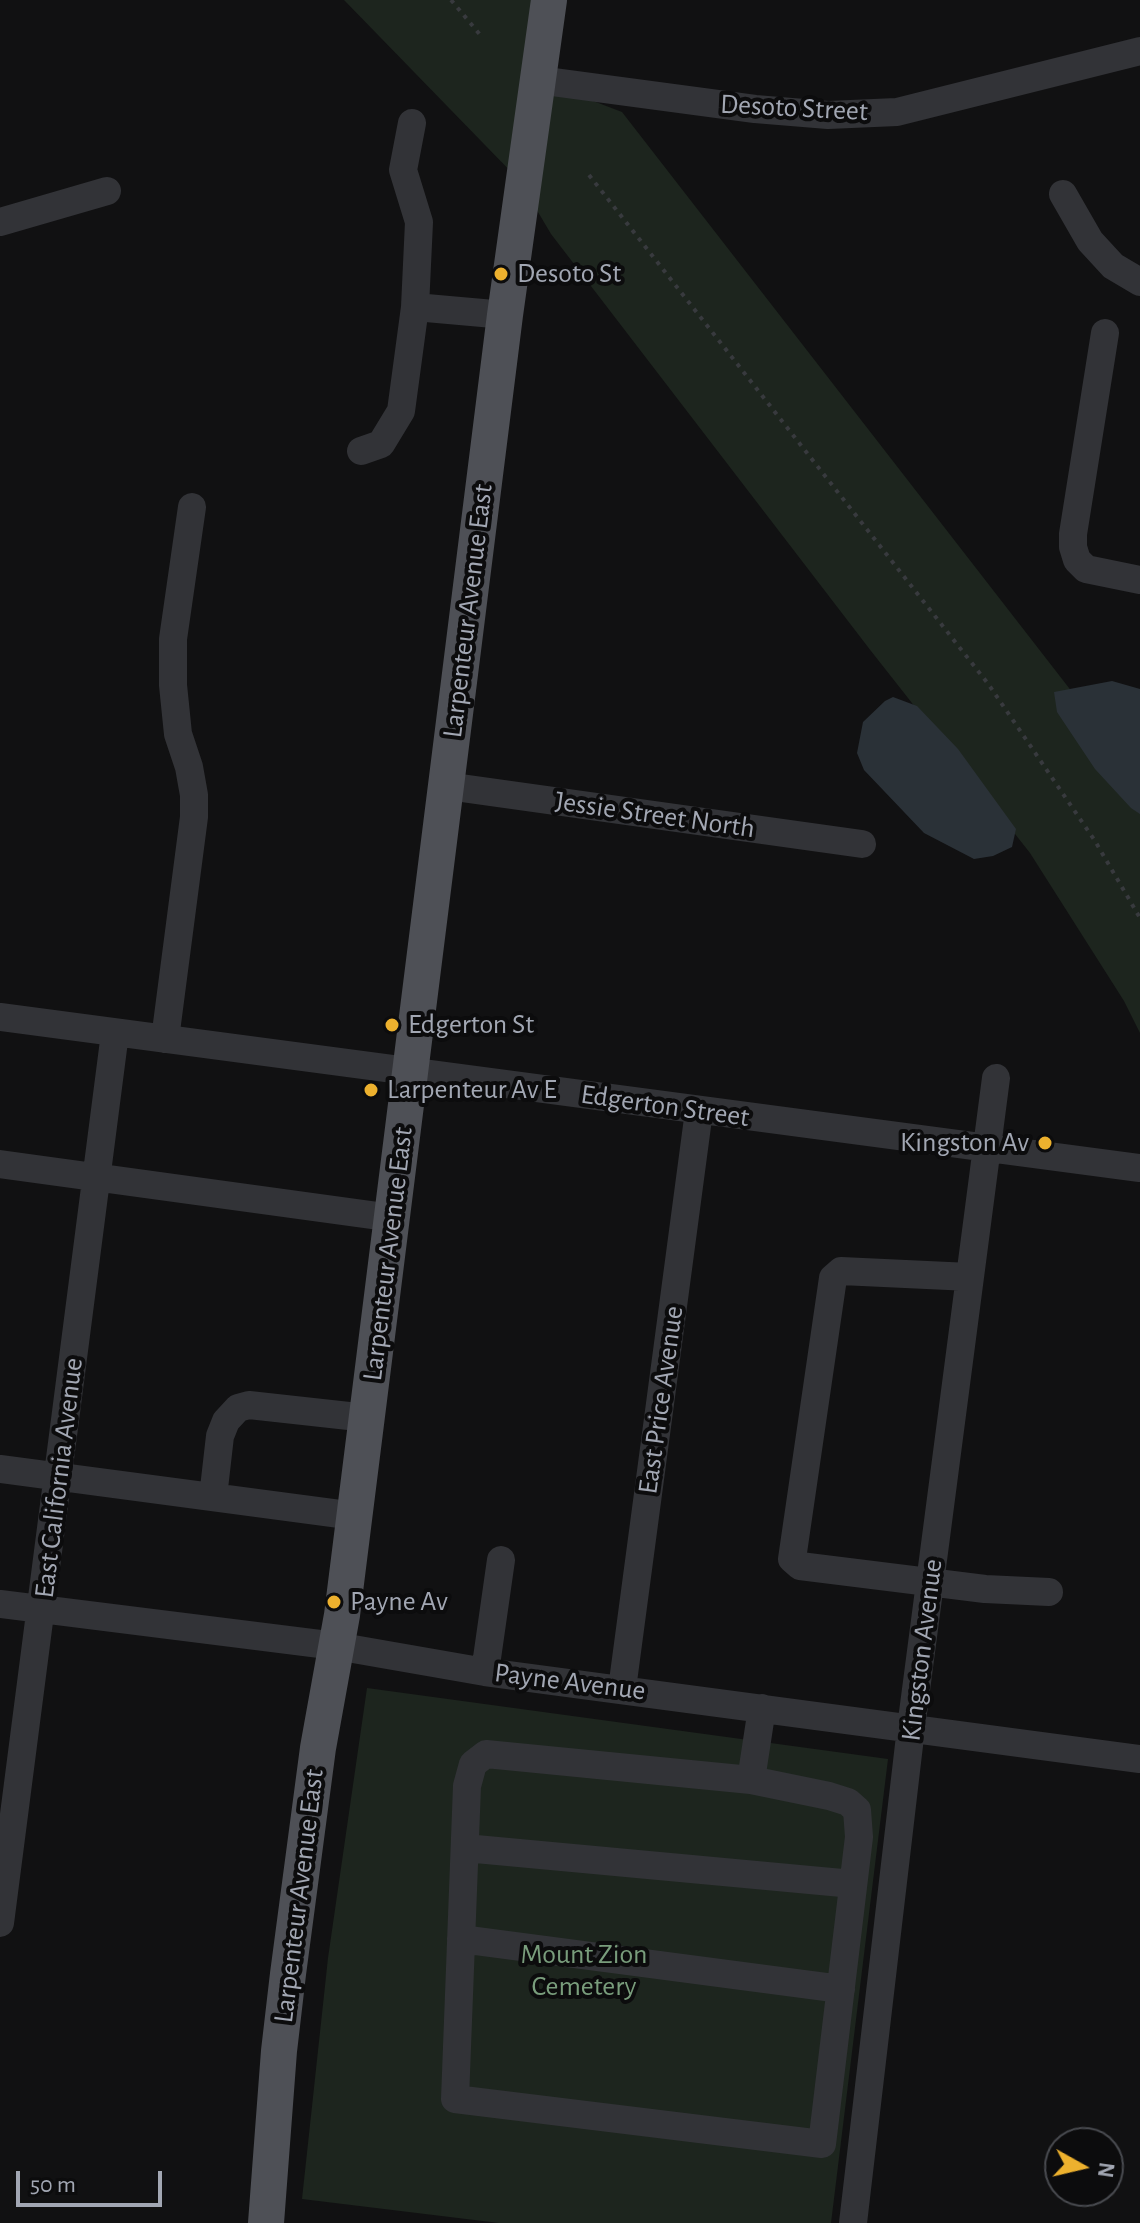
<!DOCTYPE html>
<html>
<head>
<meta charset="utf-8">
<style>
  body { margin:0 }
  #map { position:relative; width:1140px; height:2223px; overflow:hidden; background:#111112; font-family:"Alegreya Sans",sans-serif }
  canvas { display:block }
  .north { position:absolute; left:1044px; top:2127px; width:80px; height:80px; box-sizing:border-box; background:#0c0c0d; border:2px solid #484a4f; border-radius:50%; rotate:98deg; font-size:22px; font-weight:700; line-height:32px; text-align:center; color:#a2a7b3 }
  .north::after { content:''; display:block; margin:auto; width:28px; height:36px; background:#edb12e; clip-path:polygon(50% 0,100% 100%,50% 72%,0 100%) }
  .scale { position:absolute; left:16px; top:2171px; width:146px; height:36px; box-sizing:border-box; border:4px solid #a2a7b3; border-top:0; padding-left:10px; font-size:24px; line-height:28px; white-space:nowrap; color:#a2a7b3; -webkit-text-stroke:6px #0c0c0d; paint-order:stroke }
</style>
</head>
<body>
<div id="map">
<canvas width="1140" height="2223"></canvas>
<div class="north">N</div>
<div class="scale">50 m</div>
</div>
<script>
const ctx = document.querySelector('canvas').getContext('2d');
ctx.lineJoin = 'round';
function fillPath(path, color) { ctx.fillStyle = color; ctx.fill(path, 'evenodd'); }
const toPath = rows => new Path2D(rows.map(r => 'M' + r).join(''));
function stroke(path, color, width, dash) { ctx.strokeStyle = color; ctx.lineWidth = width; ctx.lineCap = dash ? 'butt' : 'round'; ctx.setLineDash(dash || []); ctx.stroke(path); }
function drawText(font, color, halo, rows, align = 'center') {
  ctx.font = font + ' "Alegreya Sans",sans-serif'; ctx.lineWidth = 8; ctx.setLineDash([]); ctx.textBaseline = 'middle'; ctx.strokeStyle = halo; ctx.fillStyle = color; for (const [text, x, y, turn = 0] of rows) {
    ctx.save(); ctx.translate(x, y); ctx.rotate((+turn || 0) * Math.PI / 180); ctx.textAlign = isNaN(turn) ? turn : align; if (halo) ctx.strokeText(text, 0, 0); ctx.fillText(text, 0, 0); ctx.restore();
  }
}
const green = toPath([
  [344,0,532,0,538,80,622,112,1083,706,1140,803,1140,1033,1124,1001,1030,853,871,651,551,234,519,180],
  [367,1688,888,1759,831,2223,499,2223,302,2199,328,1958]
]);
const water = toPath([
  [1112,681,1140,689,1140,814,1131,808,1095,769,1057,712,1054,692],
  [893,697,917,706,958,749,1016,829,1012,847,993,856,974,859,924,833,864,770,857,753,863,722,885,701]
]);
const path = toPath([
  [451,0,482,37],
  [589,175,989,685,1095,841,1140,918]
]);
const minor = toPath([
  [538,80,755,109,828,115,897,112,1140,51],
  [1063,194,1090,241,1113,266,1140,282],
  [0,222,107,191],
  [415,307,505,315],
  [1105,333,1073,534,1073,547,1077,560,1086,569,1140,580],
  [361,451,381,444,401,411,415,307,419,222,403,170,412,123],
  [447,786,862,844],
  [0,1017,1140,1168],
  [165,1039,194,817,194,795,189,767,178,734,173,685,173,639,192,507],
  [0,1164,393,1218],
  [970,1277,841,1271,833,1278,792,1559,800,1566,985,1589,1049,1592],
  [0,1469,355,1516],
  [213,1497,220,1436,226,1421,238,1408,249,1405,367,1418],
  [0,1604,336,1646,485,1672,1140,1759],
  [485,1672,501,1560],
  [622,1689,699,1111],
  [751,1780,829,1796,848,1802,857,1810,859,1837,822,2144,455,2099,467,1786,473,1764,486,1754,751,1780,762,1708],
  [465,1848,853,1884],
  [0,1923,115,1033],
  [461,1939,841,1989],
  [853,2223,911,1728,996,1078]
]);
const major = toPath([
  [266,2223,279,2051,288,1974,318,1748,342,1615,505,315,549,0]
]);
const markers = [
  [501,274,8,"#edb12e"],
  [392,1025,8,"#edb12e"],
  [371,1090,8,"#edb12e"],
  [1045,1143,8,"#edb12e"],
  [334,1602,8,"#edb12e"]
];
const streetNames = [
  ["Desoto Street",794,108,3],
  ["Larpenteur Avenue East",468,611,-83],
  ["Jessie Street North",655,815,8],
  ["Edgerton Street",665,1106,8],
  ["Larpenteur Avenue East",388,1254,-83],
  ["East Price Avenue",661,1400,-82],
  ["East California Avenue",59,1478,-83],
  ["Kingston Avenue",922,1650,-83],
  ["Payne Avenue",570,1682,7],
  ["Larpenteur Avenue East",299,1896,-83]
];
const poiNames = [
  ["Desoto St",517,274],
  ["Edgerton St",408,1025],
  ["Larpenteur Av E",387,1090],
  ["Kingston Av",1029,1143,"right"],
  ["Payne Av",350,1602]
];
const parkNames = [
  ["Mount Zion",584,1955],
  ["Cemetery",584,1987]
];
fillPath(green, '#1d251e');
fillPath(water, '#2a3137');
stroke(path, '#383a3e', 4, [4, 6]);
stroke(minor, '#323337', 28);
stroke(major, '#4e5056', 36);
for (const [x, y, r, color] of markers) { const dot = new Path2D(); dot.arc(x, y, r, 0, 2 * Math.PI); ctx.fillStyle = color; ctx.fill(dot); stroke(dot, '#0c0c0d', 3); }
drawText('28px', '#a2a7b3', '#0c0c0d', streetNames);
drawText('28px', '#a2a7b3', '#0c0c0d', poiNames, 'left');
drawText('28px', '#799d7c', '#0c0c0d', parkNames);
</script>
</body>
</html>
